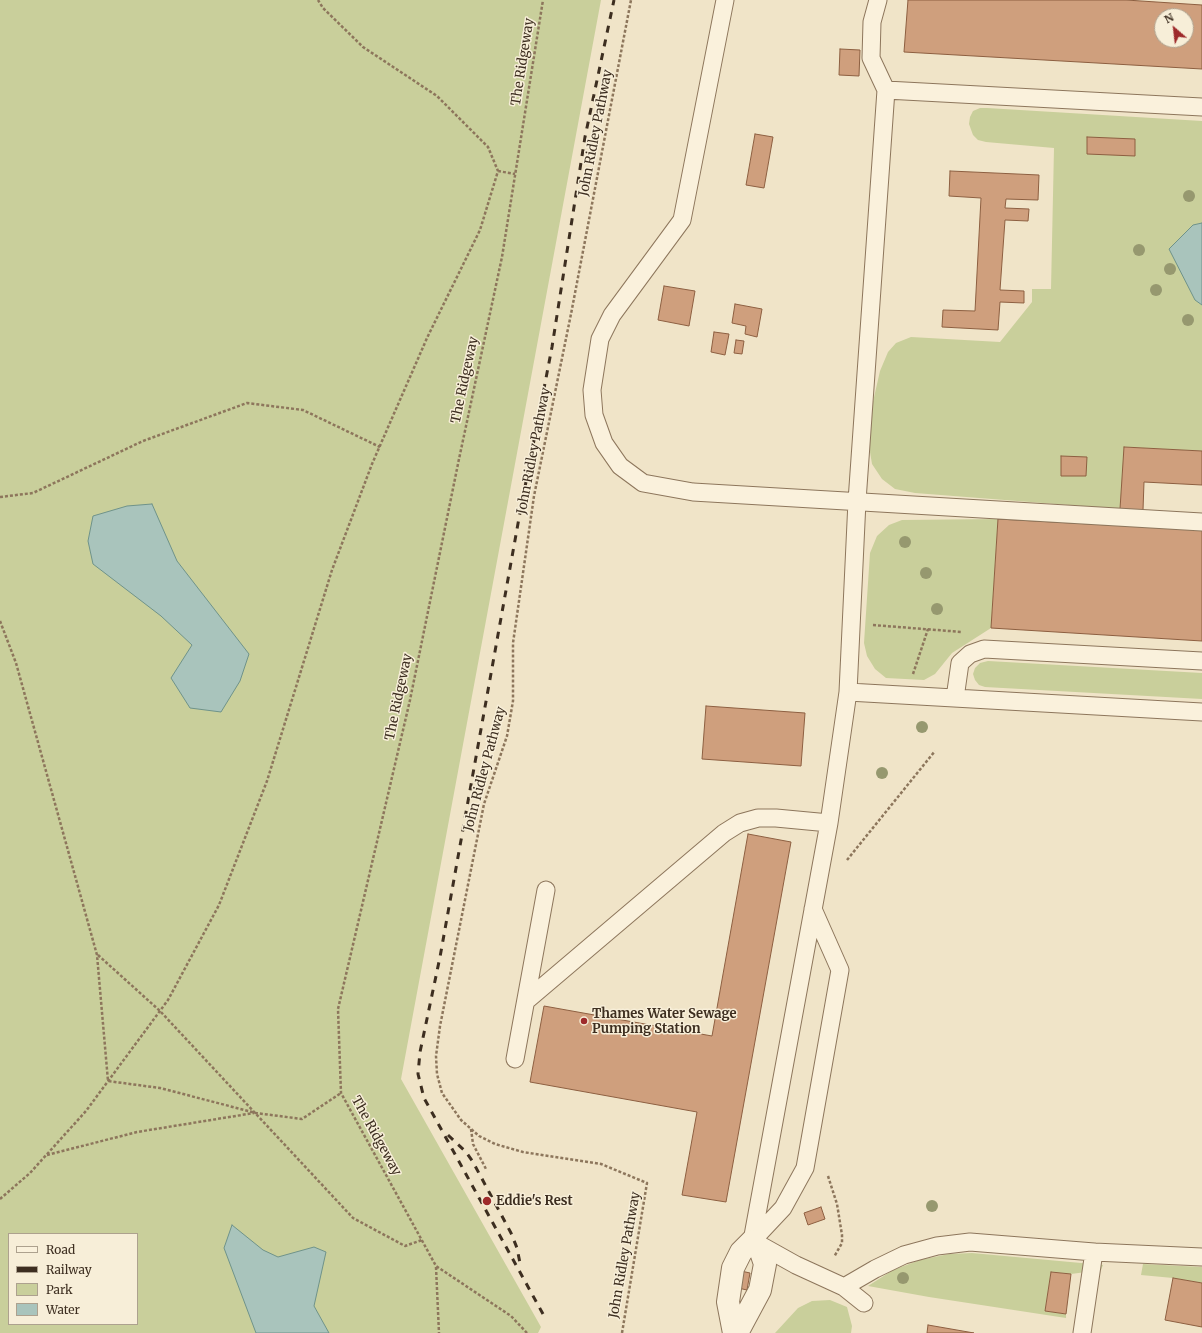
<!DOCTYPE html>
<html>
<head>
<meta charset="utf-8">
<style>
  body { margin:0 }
  #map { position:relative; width:1202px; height:1333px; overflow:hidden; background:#f0e4c8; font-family:Merriweather,serif }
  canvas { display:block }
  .legend { position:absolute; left:8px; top:1233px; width:130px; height:92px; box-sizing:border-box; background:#f7eed8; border:1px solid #ada18e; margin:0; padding:5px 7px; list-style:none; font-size:12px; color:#3d2e20 }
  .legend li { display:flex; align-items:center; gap:8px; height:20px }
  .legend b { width:20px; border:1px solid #ada18e }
  .north { position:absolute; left:1154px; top:8px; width:40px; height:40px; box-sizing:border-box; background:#f7eed8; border:1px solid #ada18e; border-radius:50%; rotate:332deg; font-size:11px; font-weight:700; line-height:16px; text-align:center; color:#3d2e20 }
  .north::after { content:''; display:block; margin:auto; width:14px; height:18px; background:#9e2a2b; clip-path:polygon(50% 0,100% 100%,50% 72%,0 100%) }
</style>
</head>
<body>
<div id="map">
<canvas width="1202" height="1333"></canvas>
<ul class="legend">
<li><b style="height:5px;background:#faf1dc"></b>Road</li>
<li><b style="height:5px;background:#3d2e20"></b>Railway</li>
<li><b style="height:11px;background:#c9cf9b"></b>Park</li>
<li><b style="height:11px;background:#a9c4bc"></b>Water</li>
</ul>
<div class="north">N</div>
</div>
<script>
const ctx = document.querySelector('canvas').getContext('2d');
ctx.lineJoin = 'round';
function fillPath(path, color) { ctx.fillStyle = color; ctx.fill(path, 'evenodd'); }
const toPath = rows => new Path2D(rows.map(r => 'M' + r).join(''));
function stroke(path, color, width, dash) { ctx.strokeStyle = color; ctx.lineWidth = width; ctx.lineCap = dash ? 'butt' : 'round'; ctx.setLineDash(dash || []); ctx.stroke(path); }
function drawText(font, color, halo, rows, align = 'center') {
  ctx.font = font + ' Merriweather,serif'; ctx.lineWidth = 3; ctx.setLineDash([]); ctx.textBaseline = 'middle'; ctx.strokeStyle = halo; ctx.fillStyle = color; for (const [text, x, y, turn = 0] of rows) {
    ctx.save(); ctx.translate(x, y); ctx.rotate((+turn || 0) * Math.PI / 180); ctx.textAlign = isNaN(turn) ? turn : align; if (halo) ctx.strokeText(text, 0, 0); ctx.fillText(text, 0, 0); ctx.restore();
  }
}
const green = toPath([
  [0,0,601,0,401,1079,541,1327,538,1333,0,1333],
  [9,1234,137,1234,137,1324,9,1324],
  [980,108,987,108,1202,121,1202,451,1125,447,1120,509,915,493,895,489,882,479,872,464,869,446,872,406,880,371,888,352,896,343,911,337,1000,342,1032,302,1032,289,1051,289,1054,148,986,142,978,140,973,135,969,124,970,117,973,111],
  [998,519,991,628,952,653,935,674,924,680,886,678,875,669,867,656,864,643,870,553,877,536,889,525,902,520],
  [988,661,1202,673,1202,699,985,687,979,685,975,680,973,674,975,668,980,663],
  [972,1253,1103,1265,1101,1270,1071,1274,1051,1272,1045,1311,1066,1314,1066,1318,929,1297,868,1286,893,1270,920,1260,949,1254],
  [1143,1264,1202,1267,1202,1283,1173,1278,1141,1275],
  [830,1300,847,1307,852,1326,851,1333,775,1333,798,1308,812,1301]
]);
const water = toPath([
  [1202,223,1202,305,1195,300,1169,249,1193,225,1202,223],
  [152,504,177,561,249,654,240,681,221,712,190,708,171,678,192,645,161,616,93,564,88,541,93,516,127,506,152,504],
  [232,1225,263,1250,278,1257,314,1247,326,1252,314,1306,329,1333,256,1333,224,1248,232,1225]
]);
const building = toPath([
  [908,0,1126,0,1202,5,1202,69,904,52,908,0],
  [1162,16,1186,16,1186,40,1162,40,1162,16],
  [840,49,860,50,859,76,839,75,840,49],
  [755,134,773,137,764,188,746,185,755,134],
  [1087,137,1135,139,1135,156,1087,154,1087,137],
  [950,171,1039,175,1038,200,1006,199,1005,208,1029,209,1028,221,1005,220,1000,290,1024,291,1024,303,1000,302,998,330,942,327,943,310,975,311,981,198,949,196,950,171],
  [664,286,695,291,689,326,658,320,664,286],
  [735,304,762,309,757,337,745,334,746,326,732,323,735,304],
  [714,332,729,334,725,355,711,352,714,332],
  [736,340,744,341,742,354,734,353,736,340],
  [1124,447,1202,451,1202,485,1144,482,1143,510,1120,509,1124,447],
  [1061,456,1087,457,1086,476,1061,476,1061,456],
  [998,519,1202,530,1202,641,991,628,998,519],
  [706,706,805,713,801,766,702,759,706,706],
  [748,834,791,842,726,1202,682,1195,697,1112,530,1082,544,1006,712,1036,748,834],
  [821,1207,825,1219,808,1225,804,1213,821,1207],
  [741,1271,750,1273,747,1290,738,1288,741,1271],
  [1051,1272,1071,1274,1066,1314,1045,1311,1051,1272],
  [1173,1278,1202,1283,1202,1327,1165,1320,1173,1278],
  [928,1325,974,1333,927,1333,928,1325]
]);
const path = toPath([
  [498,171,515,174],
  [0,497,33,493,143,441,247,403,303,410,380,447],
  [0,621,16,663,97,955,108,1081,160,1088,256,1113,302,1119,341,1093],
  [873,625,962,632],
  [913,674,928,629],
  [847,860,935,751],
  [98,955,160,1011,353,1218,405,1246,422,1240],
  [471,1129,473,1144,486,1169],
  [47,1155,137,1132,254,1113],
  [828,1176,837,1204,842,1235,842,1243,834,1257],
  [0,1199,30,1173,86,1111,168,1000,219,905,267,781,332,570,372,464,427,338,480,230,498,171,488,147,437,96,363,47,323,8,318,0],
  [436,1267,439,1333],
  [527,1333,511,1316,436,1266,341,1093,338,1009,410,700,459,459,502,257,543,0],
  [622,1333,647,1183,601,1164,523,1152,495,1144,479,1136,461,1120,442,1093,437,1074,436,1056,440,1026,484,804,507,736,513,701,513,643,534,496,571,314,631,0]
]);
const lane = toPath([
  [725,0,682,220,612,315,600,339,592,390,594,415,604,443,620,466,643,483,693,492,1202,522],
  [886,90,1202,107],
  [848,692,857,501,886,90,871,58,872,22,878,0],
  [955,698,960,663,970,654,984,649,1202,661],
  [526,1001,724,833,740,823,758,818,776,818,829,823],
  [515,1059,546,890],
  [752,1241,829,823,848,692,1202,712],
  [752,1241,783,1208,805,1168,840,970,813,909],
  [753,1241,796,1265,844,1287,864,1303],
  [844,1287,875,1269,904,1255,937,1246,970,1242,1094,1252,1202,1257],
  [1082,1333,1094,1252]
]);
const street = toPath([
  [734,1333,728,1302,733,1268,741,1252,752,1241,761,1252,765,1264,760,1290,737,1333]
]);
const rail = toPath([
  [448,1135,466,1152,473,1162,511,1233,517,1248,521,1268],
  [543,1314,424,1098,418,1074,420,1052,440,957,519,518,552,347,585,137,614,0]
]);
const trees = [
  [1189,196],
  [1139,250],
  [1170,269],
  [1156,290],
  [1188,320],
  [905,542],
  [926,573],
  [937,609],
  [922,727],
  [882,773],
  [932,1206],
  [903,1278]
];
const markers = [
  [584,1021,4,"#9e2a2b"],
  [487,1201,5,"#9e2a2b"]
];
const streetNames = [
  ["The Ridgeway",523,62,-81],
  ["John Ridley Pathway",596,133,-79],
  ["The Ridgeway",465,380,-78],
  ["John Ridley Pathway",534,451,-79],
  ["The Ridgeway",399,697,-78],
  ["John Ridley Pathway",485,769,-75],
  ["The Ridgeway",376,1136,61],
  ["John Ridley Pathway",625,1255,-80]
];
const poiNames = [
  ["Thames Water Sewage",592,1014],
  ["Pumping Station",592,1029],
  ["Eddie's Rest",496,1201]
];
fillPath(green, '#c9cf9b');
fillPath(water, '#a9c4bc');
stroke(water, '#6f938a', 1);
fillPath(building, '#cf9f7d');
stroke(building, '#8d5f41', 1);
stroke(lane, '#8d765c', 19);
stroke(street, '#8d765c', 24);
stroke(path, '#8d765c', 2.5, [3, 2]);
stroke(lane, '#faf1dc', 17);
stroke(street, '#faf1dc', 22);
stroke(rail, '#3d2e20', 3, [7, 7]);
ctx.fillStyle = '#96986f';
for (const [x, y] of trees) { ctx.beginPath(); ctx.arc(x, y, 6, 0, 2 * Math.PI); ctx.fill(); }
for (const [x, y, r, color] of markers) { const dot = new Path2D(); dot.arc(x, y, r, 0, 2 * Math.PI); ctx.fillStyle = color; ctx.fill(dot); stroke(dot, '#f7eed8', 1.5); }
drawText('13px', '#3d2e20', '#f7eed8', streetNames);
drawText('bold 13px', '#3d2e20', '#f7eed8', poiNames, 'left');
</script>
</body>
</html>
